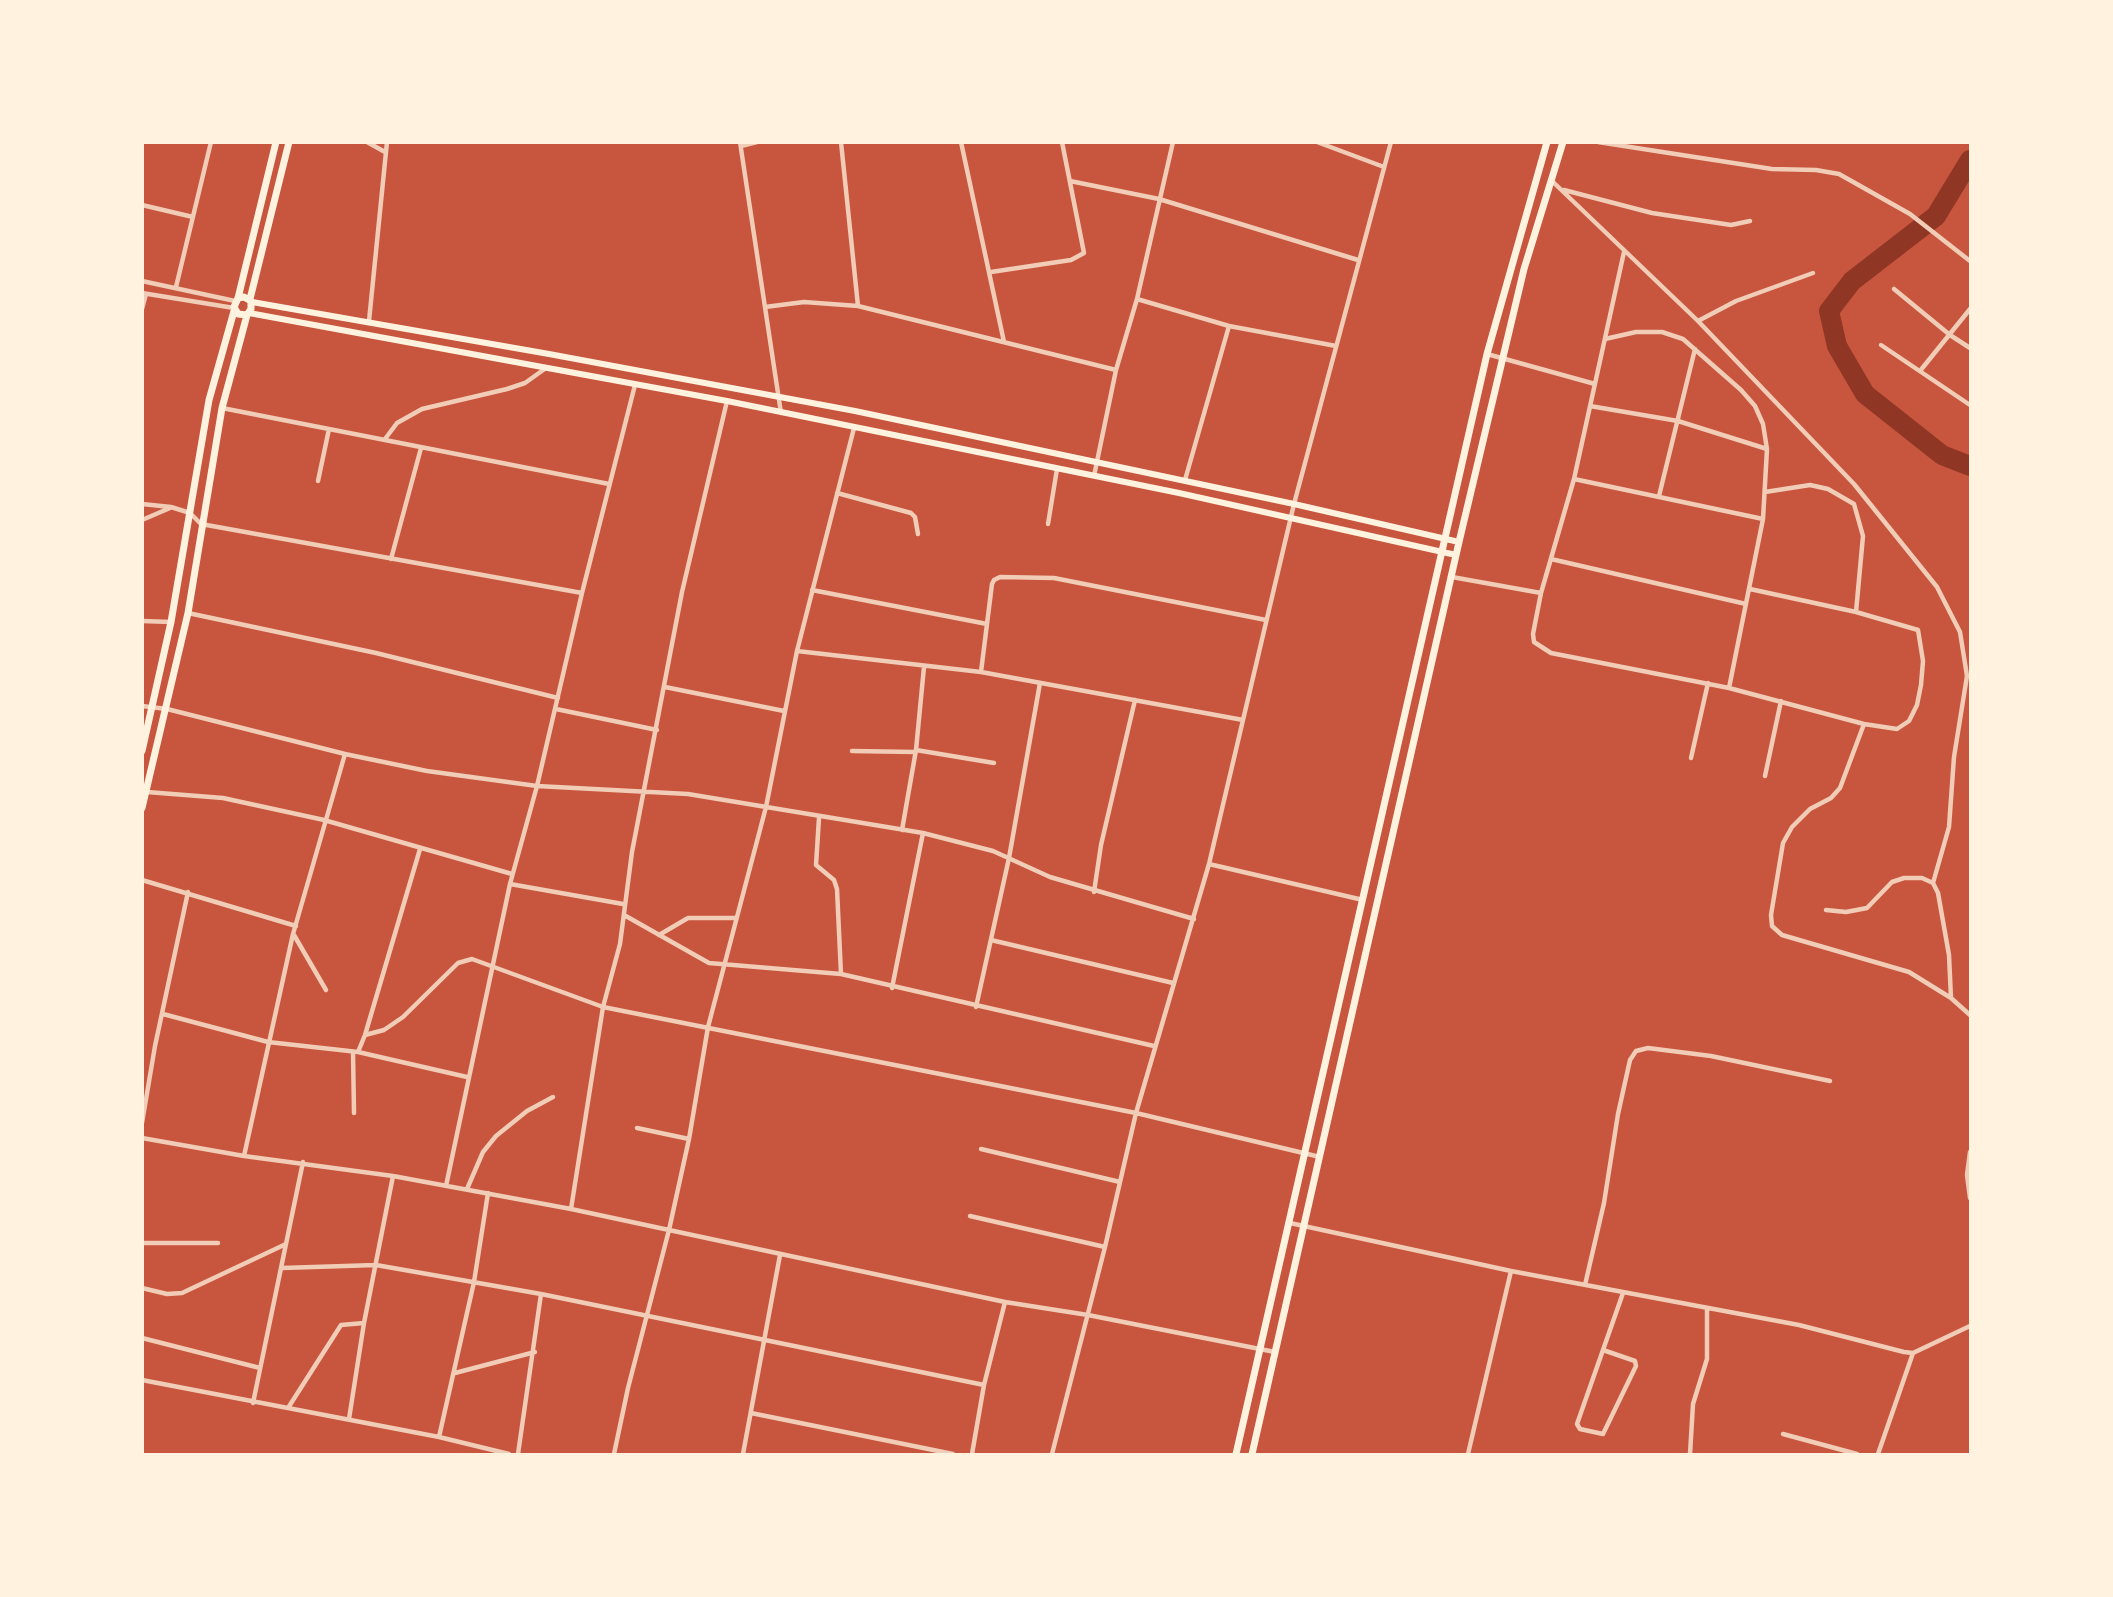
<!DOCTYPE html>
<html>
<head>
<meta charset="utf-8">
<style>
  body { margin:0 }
  #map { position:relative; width:2113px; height:1597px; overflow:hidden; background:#c8553d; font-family:"PT Sans Narrow",sans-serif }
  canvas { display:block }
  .frame { position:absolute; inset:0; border:144px solid #fff3e0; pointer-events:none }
</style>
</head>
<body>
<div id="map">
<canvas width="2113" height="1597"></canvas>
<div class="frame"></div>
</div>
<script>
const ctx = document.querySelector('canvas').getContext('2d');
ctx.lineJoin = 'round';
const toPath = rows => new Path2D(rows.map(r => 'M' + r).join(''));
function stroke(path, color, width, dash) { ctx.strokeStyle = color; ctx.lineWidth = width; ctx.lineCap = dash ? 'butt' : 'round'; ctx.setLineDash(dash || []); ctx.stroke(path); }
const river = toPath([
  [1970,160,1936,216,1852,281,1829,311,1837,346,1865,394,1942,455,1970,466]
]);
const minor = toPath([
  [367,142,385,152],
  [740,142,781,413],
  [841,142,858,306],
  [961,142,1004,342],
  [1317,142,1384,167],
  [1598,142,1772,169,1816,170,1839,174,1910,214,1970,261],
  [741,146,757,142],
  [1070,181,1159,199,1358,260],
  [1552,181,1698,321,1854,484,1937,587,1960,632,1967,676,1954,757,1949,827,1933,883],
  [1564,190,1652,213,1731,225,1750,221],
  [142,205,193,217],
  [1624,252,1574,479,1541,593,1533,634,1534,642,1551,653,1729,688,1864,724,1897,729,1909,721,1917,705,1921,685,1923,661,1918,630,1856,612,1750,589],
  [991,272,1071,260,1084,253,1062,142],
  [142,281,235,301],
  [176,287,211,142],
  [1894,289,1950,335,1970,348],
  [142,293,234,308],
  [1137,299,1229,326,1336,346],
  [765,307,804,302,858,306,1116,370],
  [142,309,146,294],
  [369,321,387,142],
  [1698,321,1736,301,1813,273],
  [1605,339,1636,332,1662,332,1683,339,1741,390,1755,406,1763,424,1767,449,1763,519,1729,688],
  [1881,345,1970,405],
  [1487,354,1595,384],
  [1920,371,1970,309],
  [1590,406,1678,421,1767,449],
  [222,408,609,484],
  [385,439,397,423,422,409,507,389,525,383,546,368],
  [1094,476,1116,370,1137,299,1173,142],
  [1574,479,1763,519],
  [1185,480,1229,326],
  [318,481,329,429],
  [1765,492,1810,485,1828,489,1854,504,1863,536,1856,612],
  [837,493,911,513,915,517,918,534],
  [1659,496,1695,349],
  [142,504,171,507,190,513,201,524,582,593],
  [142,520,170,508],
  [1048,524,1057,469],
  [391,559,421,448],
  [1551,559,1746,604],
  [1452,577,1541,593],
  [812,590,987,624],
  [188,613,376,653,558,698],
  [142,621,171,622],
  [797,651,981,672,1243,720],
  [981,672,992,584,994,580,1000,577,1054,578,1266,620],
  [665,687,784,711],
  [142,706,167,709,345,754,427,771,537,786,688,794,923,833,993,851,1050,877,1194,919],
  [556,709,657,730],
  [1864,724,1840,788,1831,798,1810,809,1792,827,1783,843,1771,915,1772,926,1782,935,1909,972,1951,998,1970,1015],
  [916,750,994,763],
  [852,751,915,752],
  [1691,758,1708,683],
  [1765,776,1781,701],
  [147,792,223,798,324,820,512,874],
  [819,818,816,865,834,880,837,889,841,974],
  [902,830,916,750,924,667],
  [1209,864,1363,900],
  [142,880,296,926],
  [510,884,623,904],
  [1094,892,1101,845,1135,700],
  [1826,910,1846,912,1867,908,1892,882,1904,878,1922,878,1933,883,1938,893,1949,955,1951,998],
  [624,915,709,963,841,974,1154,1046],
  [294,935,326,990],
  [659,935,688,918,735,918],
  [991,940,1173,983],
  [892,988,923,833],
  [976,1007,1009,858,1040,683],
  [163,1014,268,1042,358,1052,467,1077],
  [365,1035,384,1030,403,1017,458,963,472,959,603,1007,1136,1113,1320,1157],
  [353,1052,354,1113],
  [358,1052,365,1035,420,849],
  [142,1123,155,1046,188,892],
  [637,1128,689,1139],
  [142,1138,244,1156,393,1176,571,1209,1005,1302,1088,1315,1275,1352],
  [981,1149,1120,1182],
  [1970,1152,1967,1175,1970,1198],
  [244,1156,293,934,345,754],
  [446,1186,510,884,537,786,582,593,635,385],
  [467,1189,483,1152,496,1136,527,1111,553,1097],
  [571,1209,603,1007,620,944,632,852,682,592,727,401],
  [970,1216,1105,1247],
  [1290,1223,1511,1271,1799,1325,1904,1352,1913,1353,1970,1326],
  [142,1243,218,1243],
  [282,1268,376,1265,541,1294,984,1385],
  [1585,1285,1604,1203,1618,1114,1630,1060,1636,1051,1648,1048,1711,1056,1830,1081],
  [142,1288,167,1294,182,1293,286,1244],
  [142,1338,260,1368],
  [1603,1350,1635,1361,1636,1366,1603,1434,1580,1429,1577,1424,1623,1293],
  [455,1373,535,1352],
  [142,1380,439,1437,509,1454],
  [253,1403,303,1162],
  [288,1408,341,1325,364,1323],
  [751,1413,953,1454],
  [349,1419,364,1323,393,1176],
  [1783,1434,1857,1454],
  [439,1437,474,1282,488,1193],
  [518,1454,541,1294],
  [614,1454,628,1388,669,1230,689,1139,708,1027,766,807,797,651,854,428],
  [743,1454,780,1255],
  [972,1454,984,1385,1005,1302],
  [1052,1454,1105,1247,1136,1113,1209,864,1294,504,1391,142],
  [1468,1454,1511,1271],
  [1690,1454,1693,1404,1707,1359,1707,1309],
  [1878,1454,1913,1353]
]);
const secondary = toPath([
  [252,302,549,354,855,411,1294,504,1459,542],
  [249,313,727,401,1179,493,1456,555]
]);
const primary = toPath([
  [238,298,244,297,251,301,251,309,247,315,238,314,234,307,238,298,276,142],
  [250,299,289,142],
  [142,751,171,622,209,400,234,311],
  [142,808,188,613,222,408,247,315],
  [1236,1454,1487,354,1547,142],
  [1252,1454,1459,542,1524,269,1563,142]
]);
stroke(river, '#8f3625', 20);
stroke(minor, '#f1ccb7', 4.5);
stroke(secondary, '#fff3e0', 6);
stroke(primary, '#fff3e0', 7);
</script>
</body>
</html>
